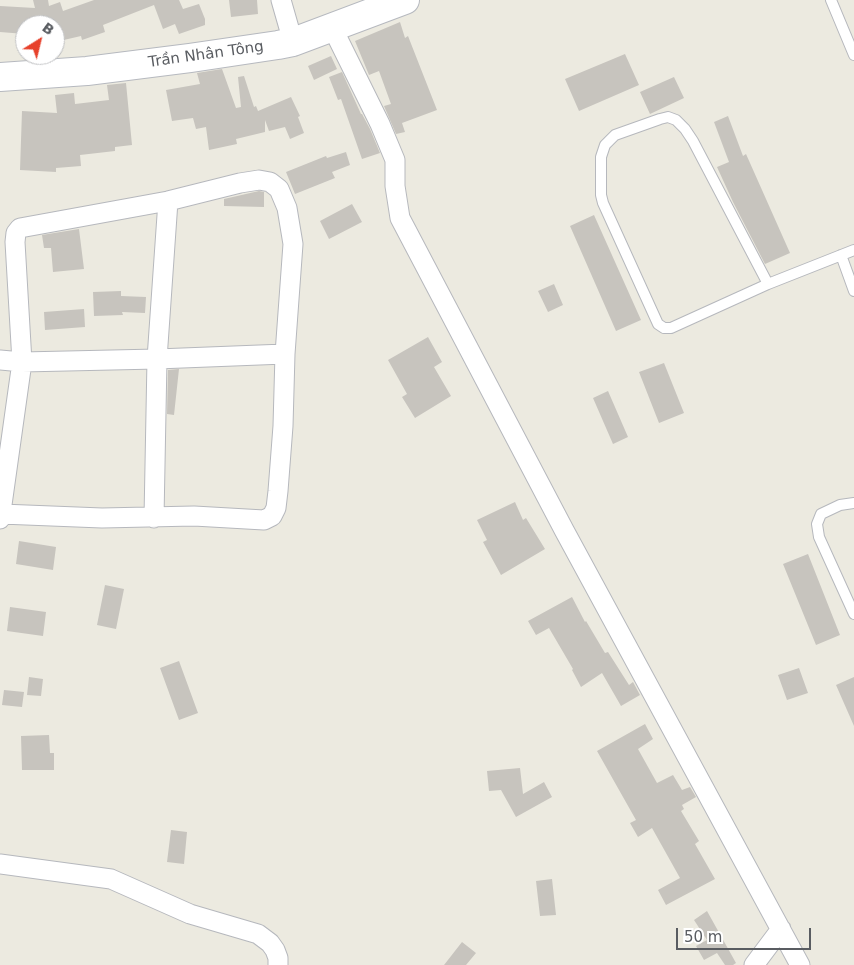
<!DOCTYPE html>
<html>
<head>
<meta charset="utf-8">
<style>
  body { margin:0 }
  #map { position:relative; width:854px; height:965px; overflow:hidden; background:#eceae0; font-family:"DejaVu Sans",sans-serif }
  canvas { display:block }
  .north { position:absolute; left:15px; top:15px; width:50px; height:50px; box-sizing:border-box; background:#fff; border:1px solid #bdbec0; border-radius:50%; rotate:36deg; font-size:14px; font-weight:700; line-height:20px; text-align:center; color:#595c61 }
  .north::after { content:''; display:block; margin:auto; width:18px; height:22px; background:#e7412b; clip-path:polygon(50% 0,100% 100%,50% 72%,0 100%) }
  .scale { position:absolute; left:676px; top:928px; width:135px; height:22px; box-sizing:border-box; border:2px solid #595c61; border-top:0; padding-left:6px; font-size:15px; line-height:18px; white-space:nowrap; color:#595c61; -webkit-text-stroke:4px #fff; paint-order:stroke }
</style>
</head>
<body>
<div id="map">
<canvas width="854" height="965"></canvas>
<div class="north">B</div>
<div class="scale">50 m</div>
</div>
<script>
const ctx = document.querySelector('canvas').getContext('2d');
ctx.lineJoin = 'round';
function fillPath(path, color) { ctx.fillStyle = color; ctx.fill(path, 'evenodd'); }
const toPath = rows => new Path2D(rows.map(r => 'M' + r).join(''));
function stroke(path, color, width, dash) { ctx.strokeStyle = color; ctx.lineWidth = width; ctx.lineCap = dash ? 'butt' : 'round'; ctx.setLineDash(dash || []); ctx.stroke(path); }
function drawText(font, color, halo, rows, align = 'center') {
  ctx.font = font + ' "DejaVu Sans",sans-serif'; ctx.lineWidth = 4.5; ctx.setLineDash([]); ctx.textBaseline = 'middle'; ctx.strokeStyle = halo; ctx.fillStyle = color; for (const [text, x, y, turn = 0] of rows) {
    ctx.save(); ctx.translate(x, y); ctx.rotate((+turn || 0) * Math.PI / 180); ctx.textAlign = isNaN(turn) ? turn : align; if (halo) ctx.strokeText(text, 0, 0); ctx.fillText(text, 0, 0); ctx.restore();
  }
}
const building = toPath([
  [33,0,48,0,49,6,60,2,63,11,94,0,179,0,183,9,199,4,205,19,205,25,179,34,175,24,163,29,154,5,103,25,105,32,82,40,81,36,55,42,55,25,25,25,25,34,0,32,0,6,35,8],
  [229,0,257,0,258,14,231,17],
  [400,22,405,38,408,36,437,110,402,123,405,132,396,134,384,106,391,104,379,71,369,75,355,41],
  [625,54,639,85,579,111,565,79],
  [331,56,337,69,314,80,308,66],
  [222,69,236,108,241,107,238,77,244,76,254,107,256,106,258,111,291,97,300,116,298,117,304,133,290,139,285,127,269,131,265,120,265,132,236,139,237,144,209,150,206,127,196,129,193,118,172,121,166,90,200,84,197,73],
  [342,72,361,114,362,114,370,129,380,153,362,159,341,99,338,100,329,77],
  [674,77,684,98,650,114,640,92],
  [126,83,132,145,115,147,115,151,80,155,81,166,56,168,56,172,20,170,22,111,57,113,55,95,74,93,75,104,109,100,107,85],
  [728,116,743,156,746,154,790,253,765,264,733,202,717,167,729,162,714,122],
  [346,152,350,165,332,172,335,178,295,194,286,172,326,156,327,158],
  [259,191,264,192,264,207,224,206,224,199],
  [352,204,362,222,329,239,320,221],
  [594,215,641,320,616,331,570,226],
  [79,229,84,269,53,272,51,248,44,248,42,235],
  [554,284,563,305,548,312,538,291],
  [121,291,121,296,146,297,145,313,122,312,123,315,94,316,93,292],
  [84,309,85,327,45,330,44,312],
  [428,337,442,362,434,367,451,396,415,418,402,397,407,394,388,360],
  [664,363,684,413,659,423,639,372],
  [179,369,174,415,167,414,168,370],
  [608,391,628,437,613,444,593,398],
  [515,502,523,520,526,518,545,549,501,575,483,542,487,540,477,520],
  [19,541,56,547,53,570,16,564],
  [808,554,840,635,816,645,783,564],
  [105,585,124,589,116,629,97,625],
  [572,597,585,622,586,621,605,653,608,652,629,685,633,682,640,695,621,706,602,673,581,687,572,670,573,669,549,628,536,635,528,621],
  [10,607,46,612,43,636,7,631],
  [179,661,198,713,179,720,160,668],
  [799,668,808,693,787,700,778,675],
  [29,677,43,679,41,696,27,695],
  [854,677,854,726,836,685],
  [4,690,24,692,22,707,2,705],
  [645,724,653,739,638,749,657,783,673,775,682,790,690,787,696,797,682,805,684,809,681,811,699,841,695,844,715,879,666,905,658,890,680,878,652,828,638,837,630,823,636,820,597,751],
  [49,735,50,753,54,753,54,770,22,770,21,736],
  [520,768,523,794,544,782,552,797,516,817,501,790,489,791,487,771],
  [171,830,187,832,184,864,167,862],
  [552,879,556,915,540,916,536,881],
  [707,911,736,963,733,965,725,965,717,953,704,960,696,946,707,940,694,920],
  [462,942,476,953,466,965,444,965]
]);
const lane = toPath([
  [831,0,854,55],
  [841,255,854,291],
  [768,284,693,141,685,129,676,120,668,117,660,119,615,135,605,145,601,157,601,195,603,203,658,324,664,328,671,328,768,284,854,250],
  [854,503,840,505,821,514,817,524,819,537,854,614]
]);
const street = toPath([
  [281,0,293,42],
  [332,27,380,124,395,160,395,186,400,218,564,530,800,965],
  [0,360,22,362,157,359,285,354],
  [154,518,157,359,168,201],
  [0,519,22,362,15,242,16,233,20,228,168,201,240,183,259,180,270,182,279,189,287,208,293,244,285,354,283,426,278,491,276,508,272,516,264,520,194,516,102,518,1,514],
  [0,864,111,879,190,914,258,934,270,943,275,950,278,958,278,965],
  [754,965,781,929]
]);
const secondary = toPath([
  [0,77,87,71,190,58,278,45,293,42,405,0]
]);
const streetNames = [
  ["Trần Nhân Tông",206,55,-8]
];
fillPath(building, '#c7c4be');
stroke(lane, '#b6b8bd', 12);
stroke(street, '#b6b8bd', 21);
stroke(secondary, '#b6b9bf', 30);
stroke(lane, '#fff', 10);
stroke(street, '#fff', 19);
stroke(secondary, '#fff', 28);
drawText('15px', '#595c61', '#fff', streetNames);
</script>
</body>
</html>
